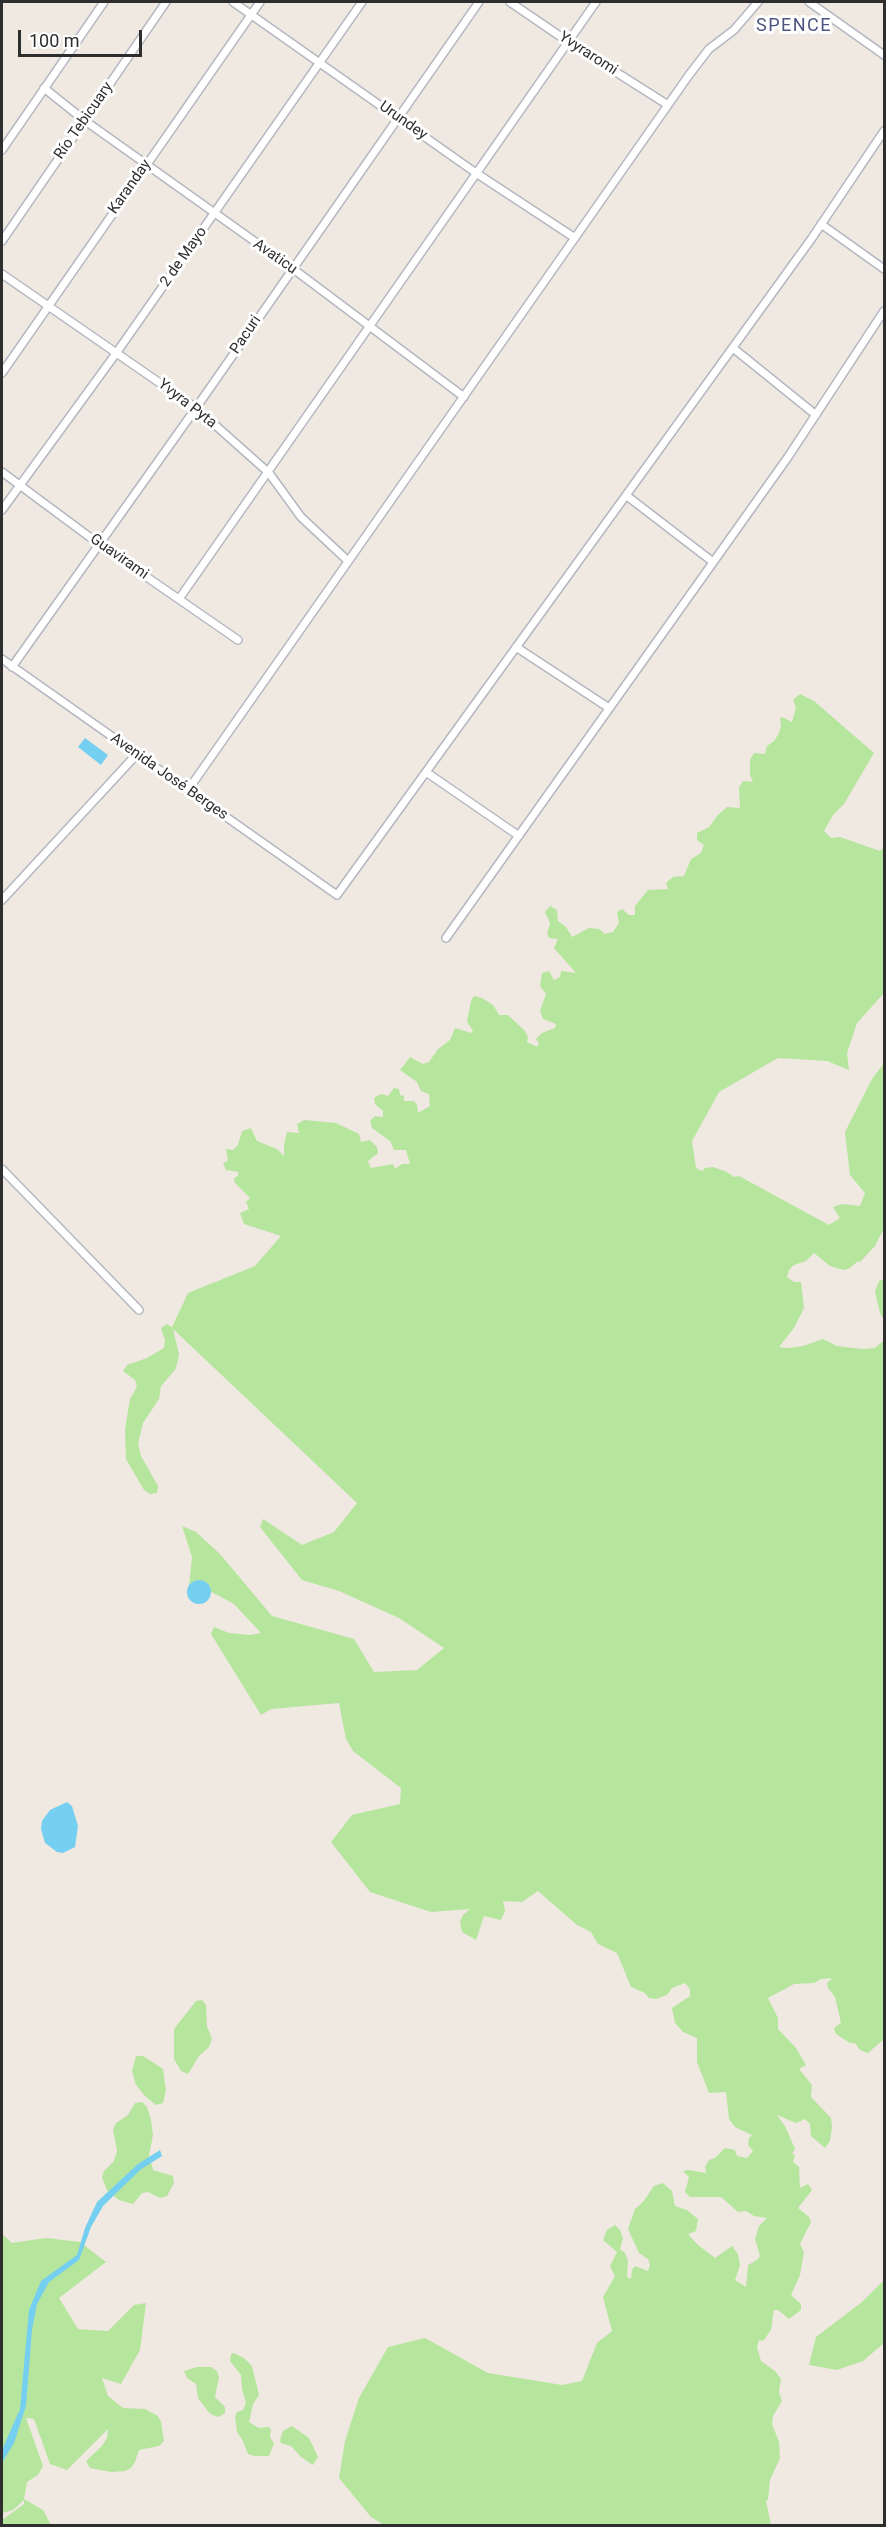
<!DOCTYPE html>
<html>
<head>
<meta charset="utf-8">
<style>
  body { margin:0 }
  #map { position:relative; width:886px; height:2527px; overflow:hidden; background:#efe9e1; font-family:Roboto,sans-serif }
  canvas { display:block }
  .frame { position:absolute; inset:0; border:3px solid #2e2e2e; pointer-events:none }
  .scale { position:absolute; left:18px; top:30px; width:124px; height:27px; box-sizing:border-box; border:3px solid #2e2e2e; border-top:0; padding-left:8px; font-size:18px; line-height:21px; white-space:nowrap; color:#2e2e2e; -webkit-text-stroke:4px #fff; paint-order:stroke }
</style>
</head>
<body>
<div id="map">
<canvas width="886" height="2527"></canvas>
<div class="frame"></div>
<div class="scale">100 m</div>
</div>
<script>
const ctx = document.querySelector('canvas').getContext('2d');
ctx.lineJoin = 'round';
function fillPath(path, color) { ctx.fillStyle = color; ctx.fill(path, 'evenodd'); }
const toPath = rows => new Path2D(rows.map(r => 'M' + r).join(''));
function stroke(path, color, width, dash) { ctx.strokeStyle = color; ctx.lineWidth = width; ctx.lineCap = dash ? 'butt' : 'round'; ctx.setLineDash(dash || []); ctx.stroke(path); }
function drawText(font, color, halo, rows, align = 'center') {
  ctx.font = font + ' Roboto,sans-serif'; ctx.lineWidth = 6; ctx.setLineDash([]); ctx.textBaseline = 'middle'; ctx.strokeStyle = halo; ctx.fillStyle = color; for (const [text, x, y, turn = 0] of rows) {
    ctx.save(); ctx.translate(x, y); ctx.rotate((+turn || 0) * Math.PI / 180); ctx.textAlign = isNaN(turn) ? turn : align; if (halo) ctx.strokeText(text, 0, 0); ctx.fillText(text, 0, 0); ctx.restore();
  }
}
const green = toPath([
  [800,694,814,701,874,753,844,804,833,815,824,831,831,838,840,837,880,851,884,847,884,993,857,1023,847,1053,849,1070,827,1061,778,1058,719,1092,692,1141,696,1168,702,1171,705,1168,713,1167,727,1172,734,1177,739,1176,829,1225,840,1218,833,1207,842,1204,860,1206,865,1193,850,1175,845,1132,872,1079,884,1063,884,1228,875,1246,860,1262,858,1261,850,1268,844,1270,830,1266,814,1253,806,1261,794,1265,789,1270,787,1277,794,1282,801,1282,804,1308,794,1328,779,1347,787,1348,803,1346,823,1339,837,1346,862,1349,875,1348,884,1340,884,2039,868,2053,860,2050,855,2043,850,2043,836,2034,834,2028,841,2023,835,1997,828,1988,827,1983,832,1978,821,1979,814,1983,794,1984,768,1998,778,2018,778,2029,796,2048,806,2065,799,2069,812,2085,811,2097,831,2118,832,2127,830,2141,825,2148,811,2136,810,2124,805,2119,796,2123,777,2115,785,2126,795,2149,792,2154,795,2155,793,2162,799,2167,800,2188,808,2184,812,2190,798,2208,809,2217,811,2222,800,2244,804,2252,800,2275,791,2295,801,2304,801,2310,789,2319,778,2310,774,2310,771,2330,763,2341,759,2340,757,2347,761,2361,775,2371,781,2379,779,2392,782,2401,773,2416,772,2424,779,2442,780,2458,770,2480,768,2500,766,2501,771,2525,384,2525,371,2517,339,2478,345,2441,359,2398,388,2347,425,2338,488,2373,562,2385,582,2381,597,2343,612,2331,603,2297,615,2276,610,2266,617,2252,603,2240,607,2230,615,2225,620,2230,623,2238,620,2249,625,2253,628,2261,627,2277,631,2279,632,2270,635,2266,648,2271,650,2265,648,2259,639,2253,628,2229,635,2209,643,2202,654,2186,663,2183,672,2191,675,2206,687,2210,698,2219,696,2231,688,2234,698,2245,715,2258,732,2246,738,2254,740,2265,735,2280,746,2287,748,2265,757,2260,760,2256,755,2239,759,2226,767,2218,754,2216,746,2211,738,2212,721,2197,690,2197,685,2192,689,2177,683,2171,689,2170,706,2173,705,2167,709,2160,715,2158,725,2148,735,2150,737,2156,747,2158,753,2151,748,2145,749,2138,752,2135,735,2127,729,2119,726,2092,709,2093,697,2062,697,2038,683,2032,675,2023,672,2008,690,1996,690,1989,685,1983,672,1988,667,1995,656,1999,649,1998,645,1993,631,1987,617,1953,598,1944,591,1932,577,1925,538,1891,522,1902,503,1901,505,1911,501,1920,484,1916,476,1940,462,1932,460,1922,463,1915,470,1909,431,1912,370,1892,331,1842,352,1815,400,1804,401,1788,353,1751,346,1739,339,1703,271,1709,261,1715,211,1634,214,1627,229,1633,250,1635,261,1633,234,1604,204,1588,189,1586,192,1557,182,1526,196,1532,220,1554,272,1616,354,1639,374,1672,417,1670,444,1648,399,1618,339,1591,302,1580,260,1527,263,1519,302,1545,334,1532,357,1503,173,1329,179,1354,177,1364,175,1370,161,1386,159,1399,143,1423,138,1443,141,1456,158,1486,157,1493,150,1494,144,1490,126,1459,125,1429,130,1399,137,1387,135,1380,123,1371,127,1365,147,1358,164,1348,165,1340,161,1328,167,1324,172,1327,188,1293,255,1266,281,1236,244,1224,240,1213,249,1209,246,1202,250,1198,235,1183,234,1178,238,1176,238,1172,226,1170,223,1163,228,1161,226,1149,233,1150,238,1145,242,1131,251,1128,257,1141,277,1149,284,1156,284,1145,287,1132,299,1133,297,1124,304,1120,336,1123,359,1134,361,1142,370,1140,377,1147,378,1153,368,1161,371,1168,393,1164,395,1169,402,1164,410,1164,406,1150,394,1150,390,1141,372,1128,370,1121,375,1116,383,1117,383,1111,375,1104,374,1098,381,1094,388,1096,394,1088,399,1089,400,1095,404,1096,404,1101,414,1101,417,1105,418,1113,430,1106,429,1094,421,1091,417,1082,400,1070,410,1057,423,1064,429,1062,438,1049,450,1040,455,1028,471,1033,473,1031,467,1021,471,1001,474,996,482,998,493,1005,499,1015,508,1015,525,1031,528,1037,527,1042,537,1047,539,1043,536,1039,542,1033,555,1028,556,1024,543,1019,540,1011,546,994,540,986,542,973,549,971,554,980,560,977,561,971,576,973,554,948,558,939,549,938,547,933,550,923,545,912,550,906,557,910,558,921,566,927,572,937,589,928,599,929,605,934,613,932,619,923,617,912,622,909,629,915,635,915,635,906,648,890,668,889,666,883,673,877,684,876,691,859,701,853,704,845,697,840,697,833,709,827,718,815,727,807,740,808,739,787,743,781,753,782,750,775,750,760,754,753,765,754,767,746,774,741,779,733,781,726,780,719,782,717,792,722,796,708,793,700],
  [884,1279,884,1320,880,1313,875,1292,879,1281],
  [202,2000,206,2005,207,2026,212,2039,209,2047,199,2056,188,2074,181,2071,174,2059,174,2029,196,2001],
  [136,2056,143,2056,163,2069,166,2090,163,2103,156,2105,145,2096,136,2085,132,2071],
  [142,2102,147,2107,151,2120,153,2135,149,2155,153,2170,173,2176,174,2183,167,2196,160,2198,148,2192,142,2193,133,2204,119,2200,108,2192,102,2178,104,2171,114,2161,117,2151,113,2130,116,2123,128,2115,135,2103],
  [2,2234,12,2243,46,2238,80,2242,106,2262,59,2298,78,2329,108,2331,134,2305,146,2303,140,2350,121,2384,102,2378,108,2396,123,2408,145,2409,158,2416,161,2422,164,2441,159,2446,139,2450,135,2462,131,2468,125,2471,111,2472,90,2468,86,2461,102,2446,107,2438,108,2429,67,2470,50,2464,34,2419,26,2418,43,2466,38,2475,27,2482,24,2499,43,2510,51,2525,2,2525,2,2520,24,2504,24,2500,13,2510,2,2513],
  [884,2280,884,2343,863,2361,837,2370,809,2365,816,2337,862,2302],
  [234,2353,244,2358,252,2366,259,2395,253,2404,249,2422,259,2428,269,2427,271,2430,270,2437,274,2443,269,2456,255,2456,248,2454,243,2441,237,2432,235,2416,237,2412,243,2410,246,2403,242,2389,241,2375,230,2361,231,2354],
  [197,2367,211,2367,217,2371,219,2377,215,2397,225,2407,225,2413,219,2417,212,2415,207,2410,198,2398,196,2384,187,2378,184,2371],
  [292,2426,309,2438,318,2457,313,2465,301,2457,291,2446,281,2443,280,2440,283,2431]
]);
const water = toPath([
  [85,738,108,755,101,765,78,747],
  '187 1592a12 12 0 1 1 24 0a12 12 0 1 1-24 0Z',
  [67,1802,72,1806,78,1826,75,1847,63,1853,57,1852,45,1843,41,1829,42,1821,50,1810],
  [160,2150,162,2156,140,2170,103,2206,91,2227,79,2260,49,2282,37,2304,32,2330,26,2406,14,2443,2,2463,2,2450,20,2409,29,2310,41,2281,77,2255,85,2228,97,2202,138,2164]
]);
const street = toPath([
  [233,2,476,173,575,238],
  [510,2,567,41,668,105],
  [809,2,884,55],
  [44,88,84,120,292,268,464,397],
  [2,150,104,2],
  [821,224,884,269],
  [2,241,166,2],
  [2,274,196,408,269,473,301,517,348,561],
  [733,348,816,415],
  [2,373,260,2],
  [2,472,99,544,238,640],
  [627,496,713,562],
  [2,510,117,352,362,2],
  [179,599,596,2],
  [516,647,609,708],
  [2,659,337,895,812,238,884,131],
  [12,667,196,408,479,2],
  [426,772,519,836],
  [188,790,689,75,709,49,734,30,758,2],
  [2,900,137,754],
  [446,938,788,457,884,311],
  [2,1169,139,1310]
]);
const streetNames = [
  ["Yvyraromi",588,54,33],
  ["Río Tebicuary",84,121,-55],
  ["Urundey",403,121,35],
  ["Karanday",130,187,-55],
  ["2 de Mayo",184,257,-55],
  ["Avaticu",275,257,35],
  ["Pacuri",246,335,-56],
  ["Yvyra Pyta",187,404,38],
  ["Guavirami",119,557,35],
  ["Avenida José Berges",169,777,35]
];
const quarterNames = [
  ["SPENCE",794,26]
];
fillPath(green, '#b6e59e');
fillPath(water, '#75cff0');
stroke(street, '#b4b7c1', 10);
stroke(street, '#fff', 7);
drawText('15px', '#2e2e2e', '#fff', streetNames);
ctx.letterSpacing = '1.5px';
drawText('18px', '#4d5680', '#fff', quarterNames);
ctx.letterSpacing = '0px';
</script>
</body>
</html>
